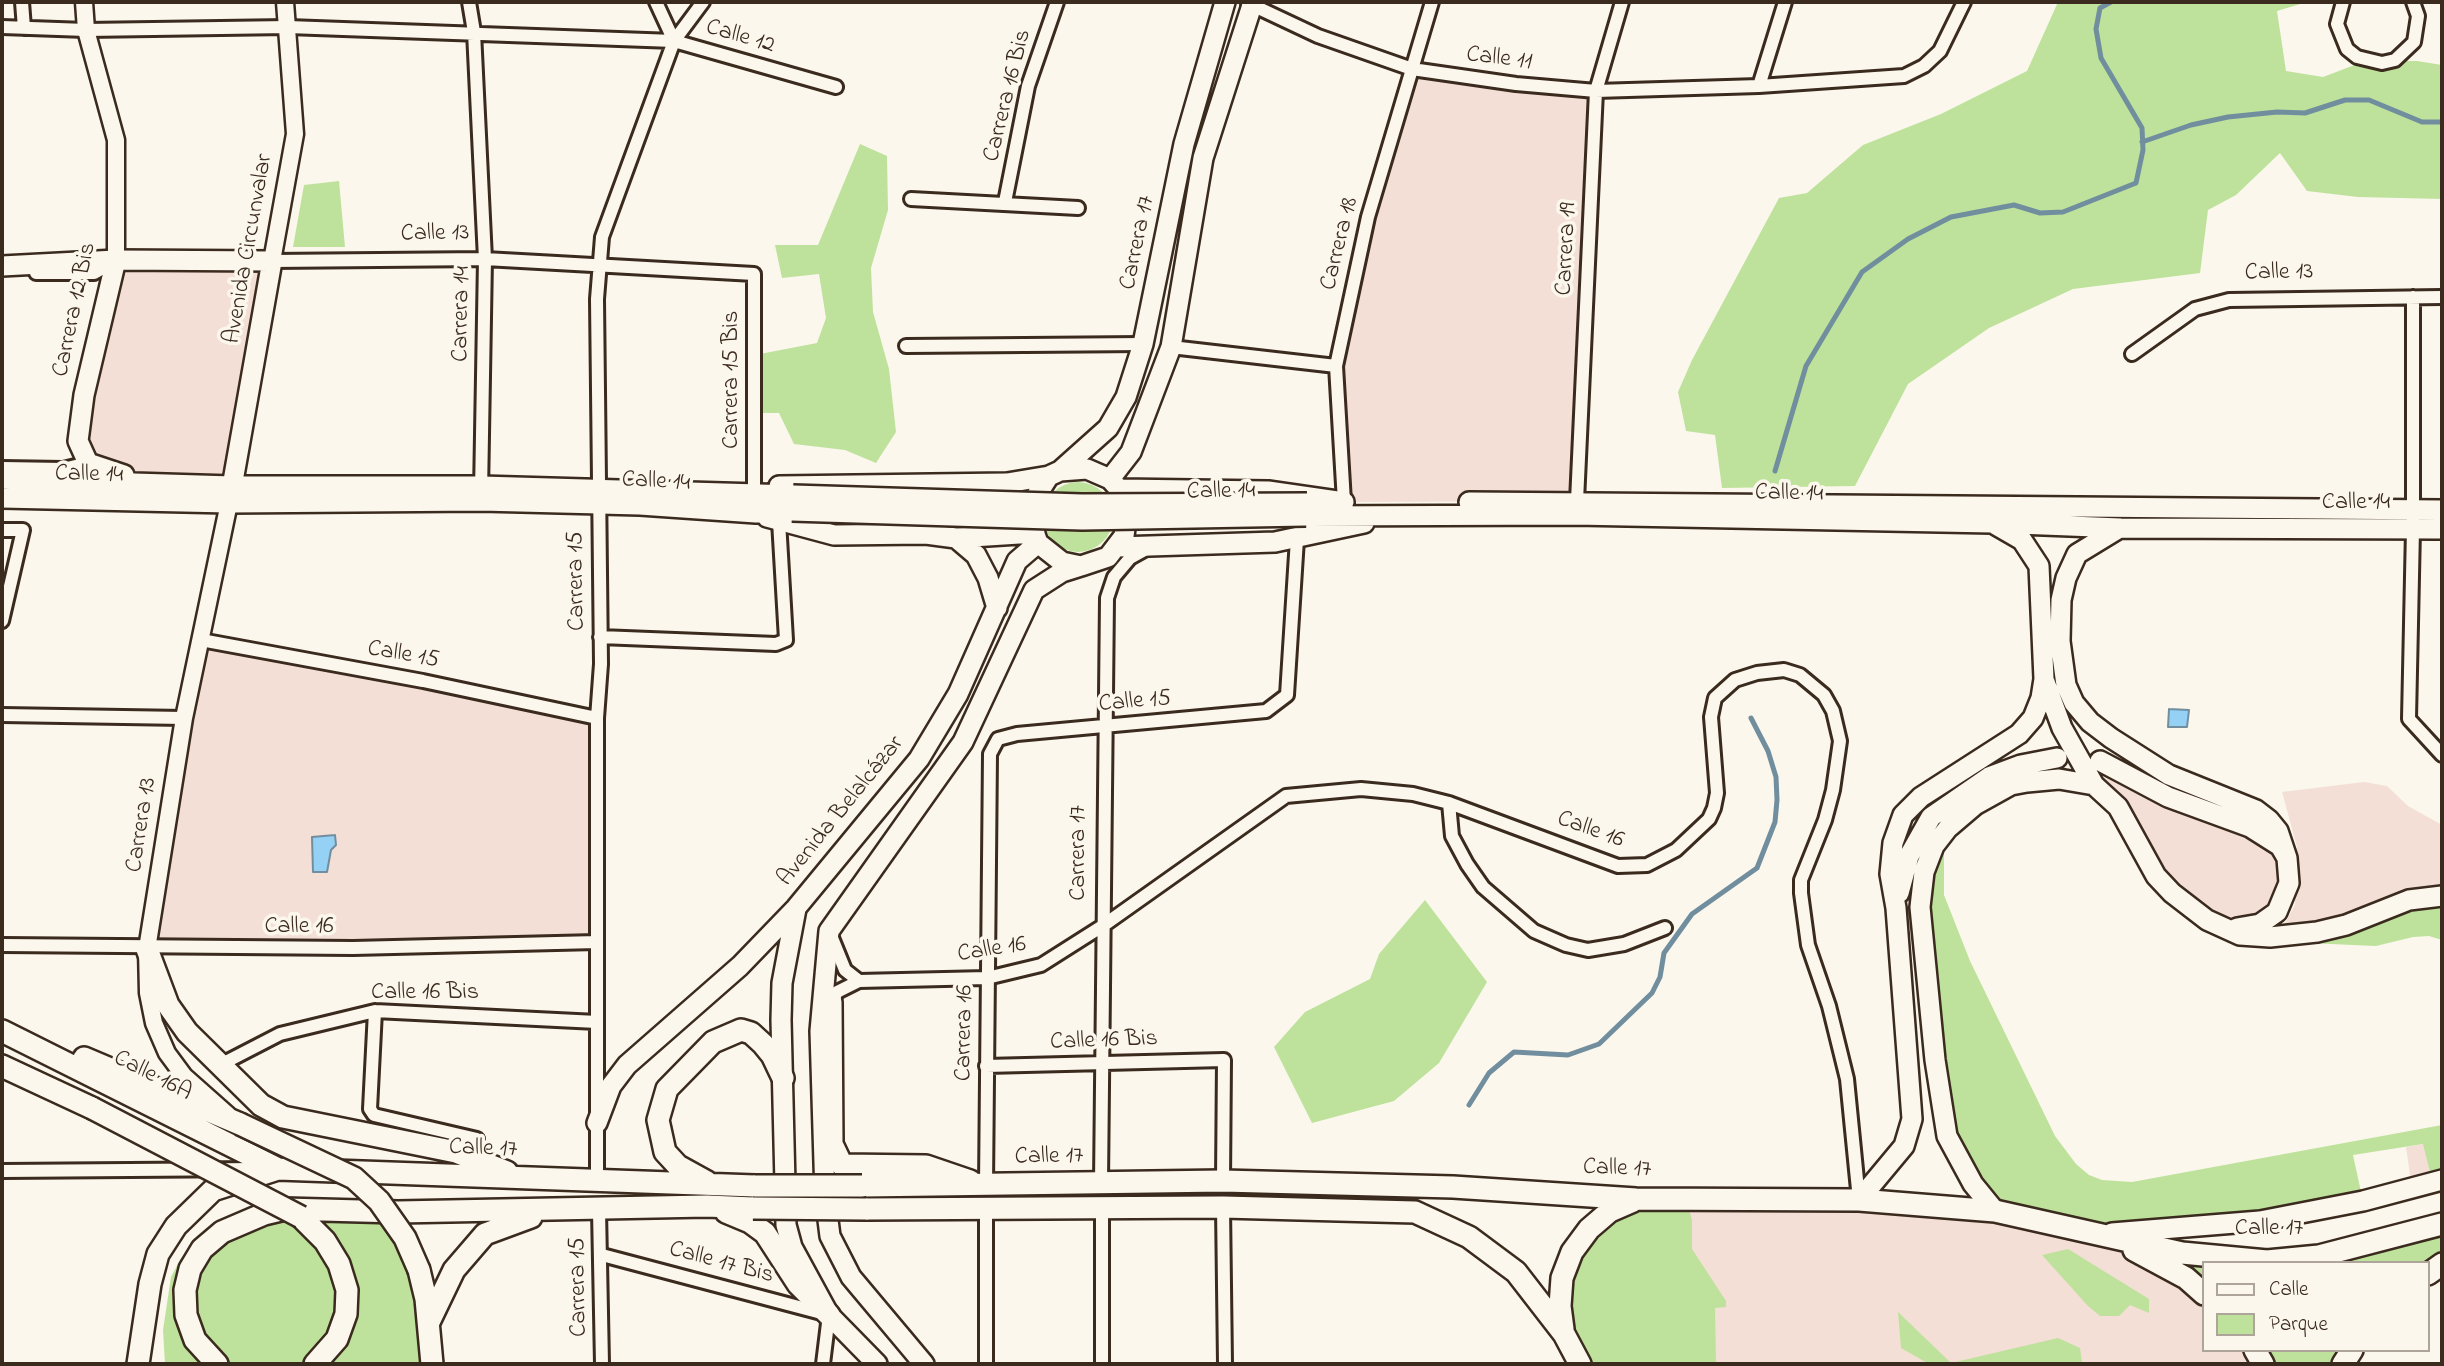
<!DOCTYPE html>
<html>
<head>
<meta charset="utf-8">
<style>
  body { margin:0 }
  #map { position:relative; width:2444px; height:1366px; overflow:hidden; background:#fbf7ec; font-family:"Indie Flower",sans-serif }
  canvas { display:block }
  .frame { position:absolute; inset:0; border:4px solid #3b2a1e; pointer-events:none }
  .legend { position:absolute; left:2202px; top:1261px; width:228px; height:91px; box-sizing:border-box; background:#fbf7ec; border:2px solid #aea59a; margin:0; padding:9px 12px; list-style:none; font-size:21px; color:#3b2a1e }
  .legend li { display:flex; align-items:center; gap:14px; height:35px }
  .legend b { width:35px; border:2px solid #aea59a }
</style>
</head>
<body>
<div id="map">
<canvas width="2444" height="1366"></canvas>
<div class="frame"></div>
<ul class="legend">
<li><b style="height:9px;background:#fbf7ec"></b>Calle</li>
<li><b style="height:19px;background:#bee29c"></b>Parque</li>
</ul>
</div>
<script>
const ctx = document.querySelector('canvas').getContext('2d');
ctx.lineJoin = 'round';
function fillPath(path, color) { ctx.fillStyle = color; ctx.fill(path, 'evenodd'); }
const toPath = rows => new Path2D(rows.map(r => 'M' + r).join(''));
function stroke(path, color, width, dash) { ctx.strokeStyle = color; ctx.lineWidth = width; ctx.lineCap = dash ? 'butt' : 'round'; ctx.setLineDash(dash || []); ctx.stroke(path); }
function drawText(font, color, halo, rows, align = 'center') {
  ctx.font = font + ' "Indie Flower",sans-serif'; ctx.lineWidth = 7; ctx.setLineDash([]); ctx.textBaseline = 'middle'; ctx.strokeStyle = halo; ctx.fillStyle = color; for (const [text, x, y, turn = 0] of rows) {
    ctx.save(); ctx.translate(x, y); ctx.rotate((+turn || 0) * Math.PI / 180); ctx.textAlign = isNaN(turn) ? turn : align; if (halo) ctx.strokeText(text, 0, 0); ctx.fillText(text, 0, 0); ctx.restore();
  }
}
const built = toPath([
  [1412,69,1596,91,1577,501,1344,502,1336,366],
  [116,260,272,261,232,486,166,484,88,463,78,421],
  [201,640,597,718,597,942,147,949],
  [2100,761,2280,846,2284,898,2251,927,2187,906,2088,776],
  [2364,782,2387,786,2408,806,2442,825,2442,896,2346,925,2283,927,2295,905,2297,847,2282,792],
  [2424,1144,2433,1184,2412,1189,2406,1147],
  [1859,1200,2094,1234,2204,1294,2204,1350,2255,1350,2263,1364,1580,1364,1610,1211]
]);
const green = toPath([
  [2058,2,2307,2,2277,11,2286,71,2323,77,2365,61,2417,61,2442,65,2442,199,2358,197,2307,191,2280,153,2236,195,2208,210,2200,273,2073,289,1989,328,1908,384,1855,486,1722,488,1715,435,1686,431,1678,392,1692,360,1779,198,1807,193,1863,145,1941,114,2027,71],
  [860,144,887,156,888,210,871,268,873,312,889,369,896,432,876,463,845,450,794,444,779,413,762,413,760,354,817,343,826,318,819,274,782,278,775,245,818,245],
  [339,181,345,247,293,247,304,185],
  '1043 517a35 35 0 1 1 70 0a35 35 0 1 1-70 0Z',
  [1944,843,1944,895,1970,961,2055,1136,2076,1164,2089,1175,2102,1180,2132,1182,2442,1125,2442,1180,2433,1184,2423,1144,2353,1155,2363,1201,2098,1233,2267,1261,2442,1224,2442,1264,2204,1263,2204,1294,2142,1254,1995,1211,1955,1157,1920,907],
  [2442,896,2442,940,2429,936,2413,937,2376,946,2284,942],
  [1425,900,1487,982,1439,1063,1394,1101,1312,1123,1274,1047,1305,1012,1370,979,1379,954],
  [1686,1198,1692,1220,1692,1249,1726,1301,1726,1307,1715,1308,1716,1364,1580,1364,1562,1278,1610,1211],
  [386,1212,419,1270,422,1364,165,1364,163,1330,171,1277,181,1258,264,1215],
  [2068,1249,2149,1299,2149,1313,2130,1305,2119,1316,2100,1316,2088,1306,2042,1255],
  [1898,1312,1951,1363,2058,1338,2080,1348,2082,1364,1929,1364,1901,1348],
  [2255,1350,2352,1350,2343,1364,2263,1364]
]);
const water = toPath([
  [2169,709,2189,710,2187,727,2168,727,2169,709],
  [335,835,336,845,331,850,327,872,313,872,312,837,335,835]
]);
const stream = toPath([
  [2142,142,2191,125,2228,117,2277,112,2305,113,2345,100,2369,100,2422,122,2442,122],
  [1775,471,1806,366,1862,272,1908,239,1951,217,2014,205,2040,213,2063,212,2136,183,2143,150,2142,128,2101,58,2096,29,2100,8,2111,2],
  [1469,1105,1489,1073,1514,1052,1568,1055,1599,1044,1652,993,1660,977,1664,953,1692,914,1757,868,1775,822,1777,800,1776,777,1768,751,1751,718]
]);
const minor = toPath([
  [22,2,24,28],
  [469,2,474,32,485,259,481,493],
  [656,2,674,41],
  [2343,2,2337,24,2347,49,2357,57,2382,63,2395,60,2414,42,2418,16,2413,2],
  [1248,3,1318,36,1412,69,1516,84,1596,91,1759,86,1904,76,1924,66,1940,51,1964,2],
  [2,27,86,30,288,27,674,41,836,87],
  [1759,86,1785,2],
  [911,199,1078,208],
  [1005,202,1028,86,1057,2],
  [272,261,485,259,754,274,754,486],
  [36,273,94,273,113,262],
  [2413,297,2413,529,2409,719,2442,755],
  [906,346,1143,344],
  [1171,347,1336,366],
  [2132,354,2195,309,2229,300,2442,297],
  [2,468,63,469,88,463],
  [1577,501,1596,91,1622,2],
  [1344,502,1336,366,1368,217,1432,2],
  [2,530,23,530,2,621],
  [600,637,776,644,786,640,779,521],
  [201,640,423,681,597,718],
  [2,715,184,718],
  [1449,803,1452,836,1467,864,1483,887,1534,931,1566,945,1588,950,1624,944,1665,928],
  [832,938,845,970,859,981],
  [2,945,353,948,597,942],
  [830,1005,837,992,859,981,987,978,1041,965,1104,925,1286,796,1361,789,1413,794,1449,803,1618,866,1647,865,1676,850,1709,819,1714,808,1717,793,1711,717,1715,698,1735,680,1757,673,1784,670,1800,675,1824,695,1833,711,1840,741,1833,790,1825,820,1801,880,1801,893,1808,945,1829,1006,1847,1079,1859,1200],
  [375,1011,370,1109,374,1115,477,1139],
  [220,1065,280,1034,375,1011,597,1022],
  [986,1066,1224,1060,1223,1181],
  [2,1171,257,1169],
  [597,1182,597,718,601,664,597,299,602,237,674,41,703,2],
  [1101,1183,1107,598,1114,577,1130,558,1148,548],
  [986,1186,990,754,998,739,1017,734,1266,711,1287,695,1297,539],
  [1223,1207,1225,1364],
  [1102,1209,1102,1364],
  [599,1210,602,1364],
  [986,1210,986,1364],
  [602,1255,829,1315,823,1364]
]);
const tertiary = toPath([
  [84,2,86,30,116,140,116,260],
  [272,261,295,134,285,2],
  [228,1115,184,1076,167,1053,154,1023,148,993,147,949,184,718,229,503]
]);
const secondary = toPath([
  [116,260,84,395,78,441,88,463,124,475],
  [2,266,116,260,272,261,230,498],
  [1061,470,1108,428,1126,397,1143,344,1184,144,1225,2],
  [2,479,232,486,481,486,793,495],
  [1110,479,1131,452,1171,347,1203,158,1253,2],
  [779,486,1007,483,1049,476,1060,471,1087,469,1110,479,1119,489,1127,512,1124,536,1108,557,1081,566,1062,562,1038,543,1031,523,1031,510,1035,498,1049,476],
  [1119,489,1268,491,1344,502],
  [2,498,229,503,481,501,640,505,756,513,792,511],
  [1469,502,2442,510],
  [1306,516,1575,515,1992,523,2121,528,2442,529],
  [767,517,834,535,926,534,956,538,976,555,988,578,997,608],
  [2118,529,2077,554,2066,578,2061,600,2060,641,2066,685,2074,703,2090,722,2111,738,2169,775,2256,810,2269,820,2278,831,2287,858],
  [956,538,1035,533],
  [1118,547,1275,542,1364,523],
  [2045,682,2062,728,2094,785],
  [2100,761,2168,797,2250,827,2280,846,2287,858,2289,883,2277,912,2260,924,2237,928],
  [1899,893,1909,856,1931,817,1989,777,2021,765,2057,758],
  [796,909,782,983,781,1020,786,1225,792,1247,829,1315,877,1364],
  [597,1123,611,1086,627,1065,740,966,796,908,919,759,958,694,1017,561,1038,543],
  [1859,1200,1904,1146,1912,1119,1896,908,1890,874,1893,843,1903,815,1921,797,2019,734,2033,718,2041,698,2044,679,2039,566,2022,540,1996,525],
  [1995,1211,1973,1184,1947,1136,1935,1060,1920,907,1924,872,1934,846,1948,828,1975,805,2011,785,2027,782,2059,779,2094,785,2118,807,2156,876,2172,893,2207,920,2240,935,2270,937,2317,932,2346,925,2409,900,2442,896],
  [2112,1233,2260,1221,2363,1201,2442,1180],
  [924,1364,851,1277,830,1236,825,1196,820,1031,829,931,963,742,1034,590,1062,572,1081,566]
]);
const primary = toPath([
  [147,949,168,1005,187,1032,261,1105,283,1117,456,1152,507,1172],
  [831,1002,832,1144,842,1165,926,1166,970,1181],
  [2,1031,278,1169],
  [84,1058,240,1124],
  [2,1066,92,1108],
  [707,1182,678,1166,665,1152,658,1120,667,1089,713,1042,741,1030,751,1033,763,1044,772,1055,783,1078],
  [862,1186,1223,1181,1453,1187,1636,1199,1859,1200,1995,1211,2182,1253,2267,1261,2319,1256,2442,1224],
  [866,1209,1223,1207,1415,1212,1469,1237,1516,1272,1564,1334,1580,1364],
  [726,1212,750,1222,765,1233,798,1284,829,1315],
  [301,1217,325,1241,339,1264,347,1290,346,1314,337,1339,315,1364],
  [2134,1250,2186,1278,2204,1294],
  [419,1270,426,1299,432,1364],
  [2428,1274,2442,1264],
  [429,1322,454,1270,485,1234,531,1217],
  [1563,1329,1560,1306,1562,1278,1572,1252,1589,1229,1610,1211,1633,1201],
  [2255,1350,2263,1364],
  [138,1364,150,1284,158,1254,176,1226,213,1190,278,1169,755,1186],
  [217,1364,195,1340,186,1315,185,1290,190,1269,202,1249,222,1232,264,1214,285,1209,398,1212,707,1206,753,1208],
  [2343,1364,2352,1350]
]);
const secondaryBridge = toPath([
  [793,495,1082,504,1307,503],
  [792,511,1082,520,1306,516]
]);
const primaryBridge = toPath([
  [92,1108,301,1217],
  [240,1124,354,1178,379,1201,405,1238,419,1270],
  [755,1186,862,1186],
  [753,1208,866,1209]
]);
const streetNames = [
  ["Calle 12",740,38,16],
  ["Calle 11",1499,60,7],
  ["Carrera 16 Bis",1009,96,-76],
  ["Calle 13",435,235,-1],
  ["Carrera 17",1139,243,-78],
  ["Carrera 18",1341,244,-76],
  ["Avenida Circunvalar",250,249,-80],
  ["Carrera 19",1568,249,-87],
  ["Calle 13",2279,274,-1],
  ["Carrera 12 Bis",76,310,-78],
  ["Carrera 14",463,314,-89],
  ["Carrera 15 Bis",733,380,-90],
  ["Calle 14",89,476,1],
  ["Calle 14",656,483,3],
  ["Calle 14",1221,493,-1],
  ["Calle 14",1789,495,1],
  ["Calle 14",2356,504],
  ["Carrera 15",578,581,-91],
  ["Calle 15",403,656,10],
  ["Calle 15",1135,703,-5],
  ["Avenida Belalcázar",842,812,-51],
  ["Carrera 13",143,825,-81],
  ["Calle 16",1590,831,20],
  ["Carrera 17",1080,853,-90],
  ["Calle 16",299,928],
  ["Calle 16",992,951,-9],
  ["Calle 16 Bis",425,994],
  ["Carrera 16",966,1033,-89],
  ["Calle 16 Bis",1104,1042,-2],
  ["Calle 16A",152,1077,27],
  ["Calle 17",483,1150,2],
  ["Calle 17",1049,1158,-1],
  ["Calle 17",1617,1170,2],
  ["Calle 17",2269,1230],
  ["Calle 17 Bis",721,1264,15],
  ["Carrera 15",580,1287,-91]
];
fillPath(built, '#f3dfd6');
fillPath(green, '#bee29c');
fillPath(water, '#95d0f5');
stroke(water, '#718e9f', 2);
stroke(stream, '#718e9f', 5);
stroke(minor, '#3b2a1e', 18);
stroke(tertiary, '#3b2a1e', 21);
stroke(secondary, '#3b2a1e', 24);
stroke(primary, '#3b2a1e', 26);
stroke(minor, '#fbf7ec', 12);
stroke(tertiary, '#fbf7ec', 16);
stroke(secondary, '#fbf7ec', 19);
stroke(primary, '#fbf7ec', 21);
stroke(secondaryBridge, '#3b2a1e', 24, []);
stroke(primaryBridge, '#3b2a1e', 26, []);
stroke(secondaryBridge, '#fbf7ec', 19);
stroke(primaryBridge, '#fbf7ec', 21);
drawText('24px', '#3b2a1e', '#fbf7ec', streetNames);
</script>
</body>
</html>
